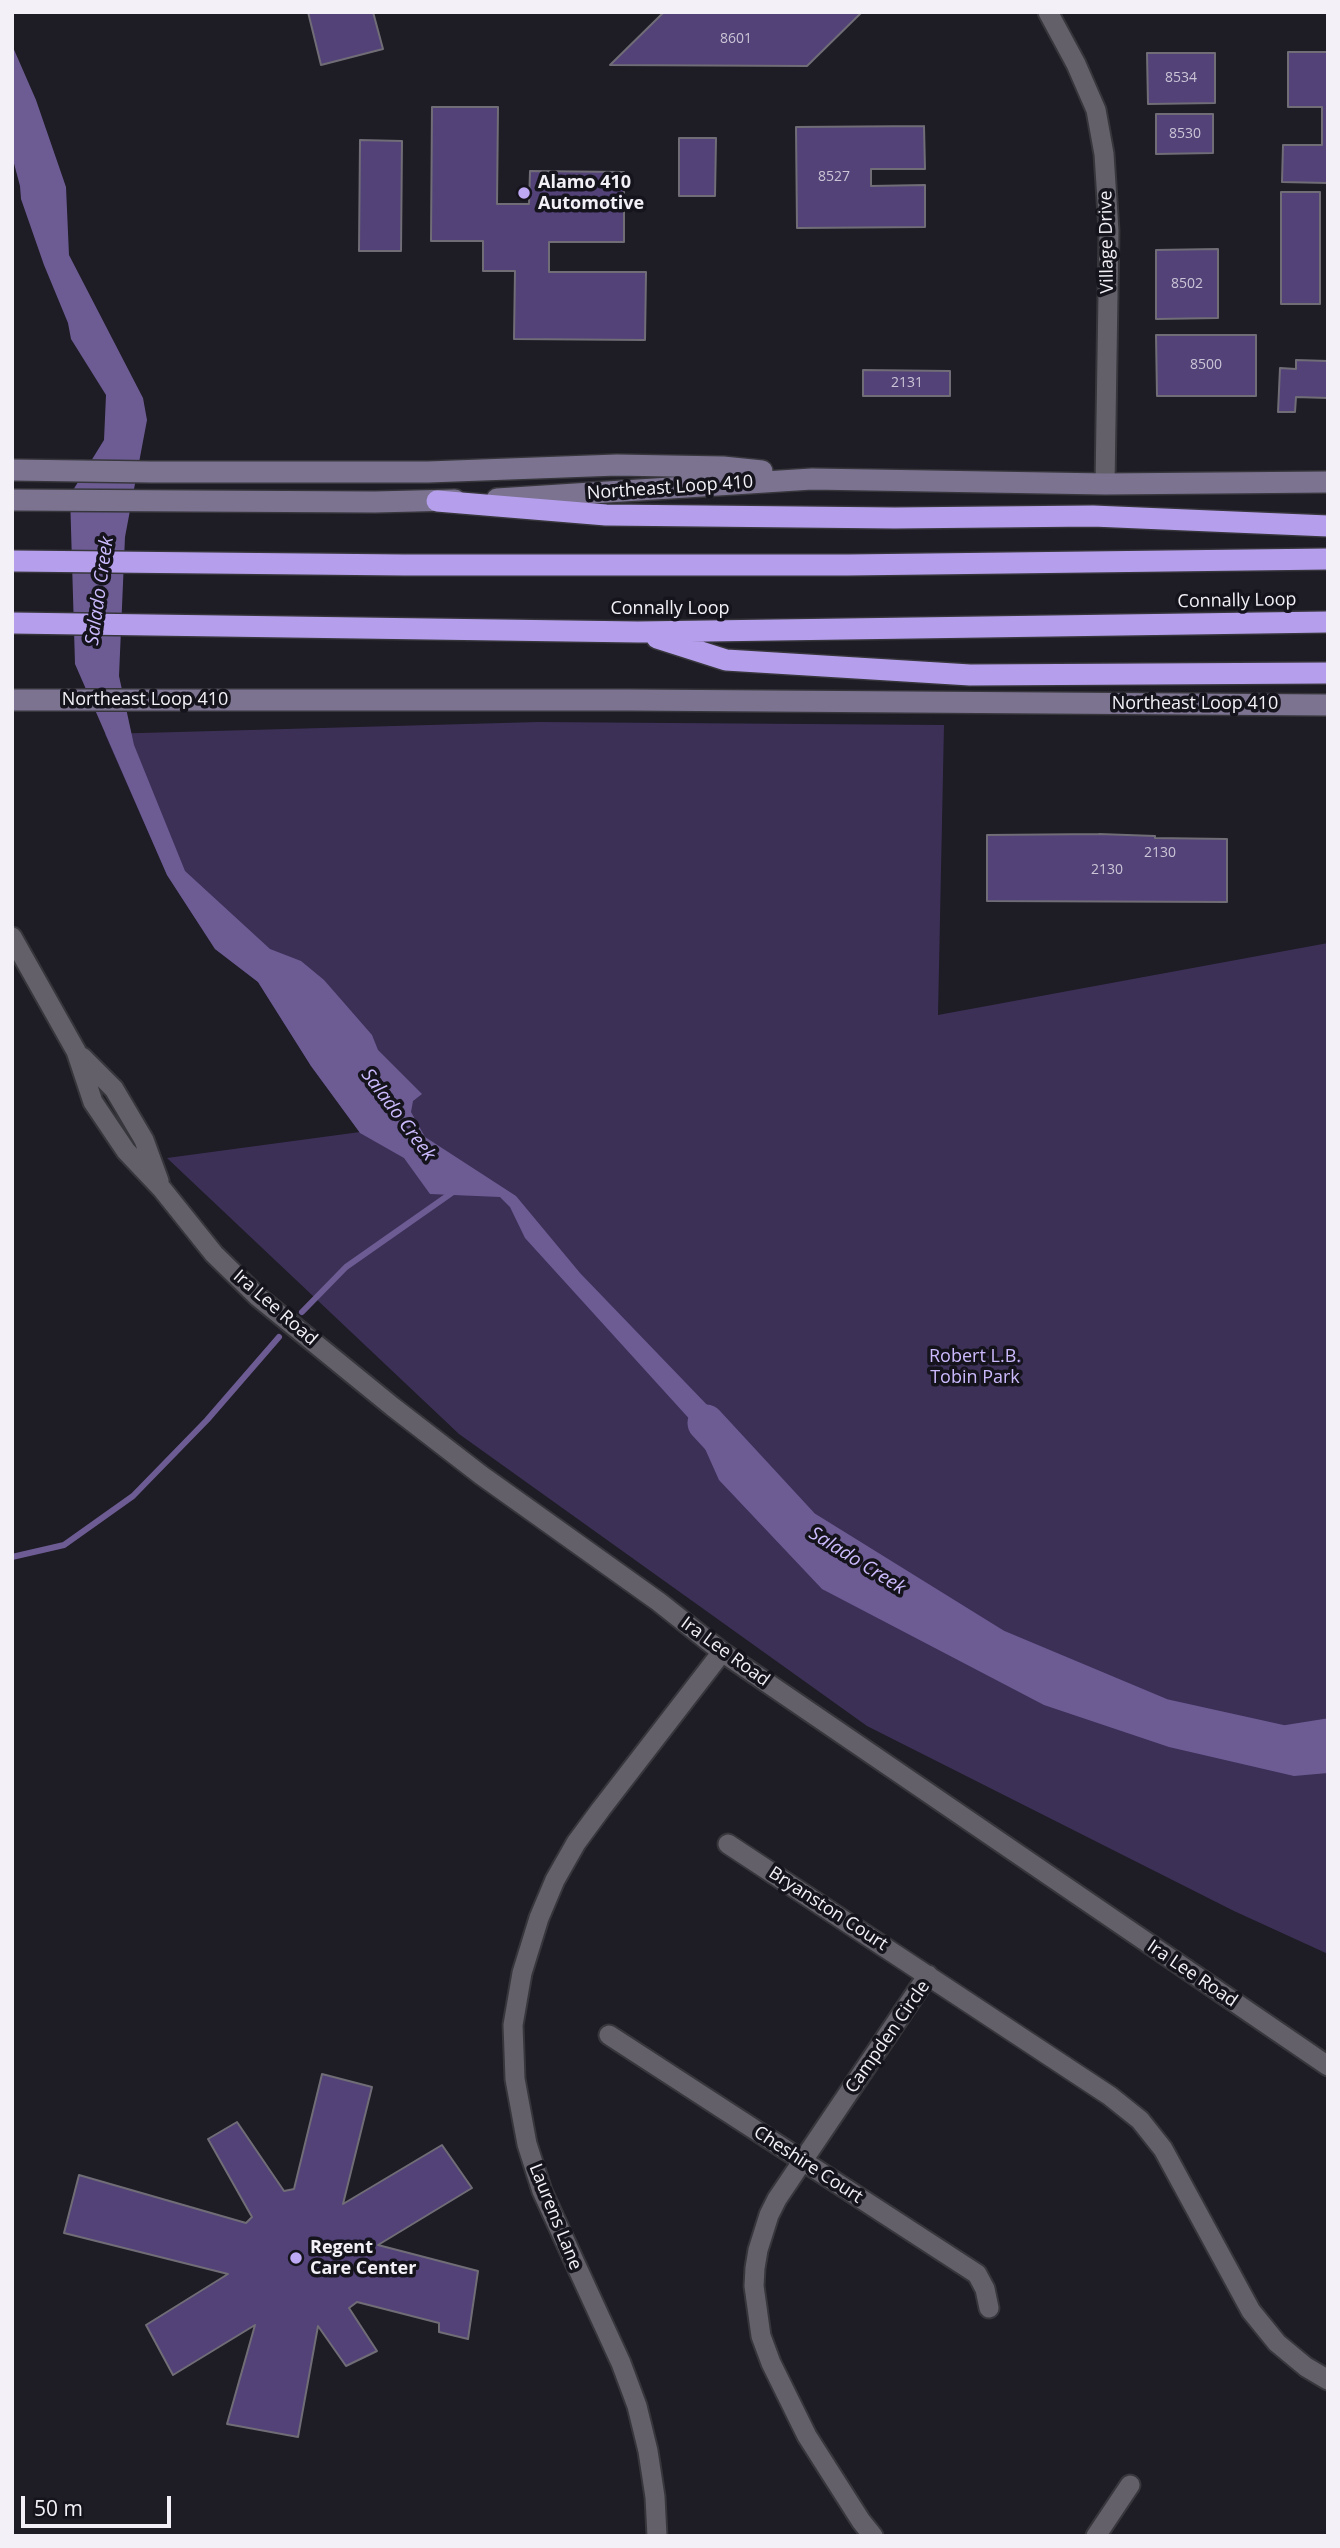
<!DOCTYPE html>
<html>
<head>
<meta charset="utf-8">
<style>
  body { margin:0 }
  #map { position:relative; width:1340px; height:2548px; overflow:hidden; background:#1e1c24; font-family:"Open Sans",sans-serif }
  canvas { display:block }
  .frame { position:absolute; inset:0; border:14px solid #f3f1f7; pointer-events:none }
  .scale { position:absolute; left:21px; top:2496px; width:150px; height:32px; box-sizing:border-box; border:4px solid #f3f1f7; border-top:0; padding-left:9px; font-size:21px; line-height:24px; white-space:nowrap; color:#f3f1f7; -webkit-text-stroke:5px #15131b; paint-order:stroke }
</style>
</head>
<body>
<div id="map">
<canvas width="1340" height="2548"></canvas>
<div class="frame"></div>
<div class="scale">50 m</div>
</div>
<script>
const ctx = document.querySelector('canvas').getContext('2d');
ctx.lineJoin = 'round';
function fillPath(path, color) { ctx.fillStyle = color; ctx.fill(path, 'evenodd'); }
const toPath = rows => new Path2D(rows.map(r => 'M' + r).join(''));
function stroke(path, color, width, dash) { ctx.strokeStyle = color; ctx.lineWidth = width; ctx.lineCap = dash ? 'butt' : 'round'; ctx.setLineDash(dash || []); ctx.stroke(path); }
function drawText(font, color, halo, rows, align = 'center') {
  ctx.font = font + ' "Open Sans",sans-serif'; ctx.lineWidth = 7; ctx.setLineDash([]); ctx.textBaseline = 'middle'; ctx.strokeStyle = halo; ctx.fillStyle = color; for (const [text, x, y, turn = 0] of rows) {
    ctx.save(); ctx.translate(x, y); ctx.rotate((+turn || 0) * Math.PI / 180); ctx.textAlign = isNaN(turn) ? turn : align; if (halo) ctx.strokeText(text, 0, 0); ctx.fillText(text, 0, 0); ctx.restore();
  }
}
const green = toPath([
  [538,722,944,725,938,1015,1328,943,1328,1954,1234,1911,867,1726,459,1434,167,1158,360,1132,311,1066,258,982,215,949,167,875,105,734]
]);
const water = toPath([
  [12,45,36,100,66,187,69,255,143,398,147,420,125,537,119,676,134,745,185,871,270,949,301,961,324,980,372,1035,378,1050,422,1094,413,1101,411,1112,425,1137,516,1196,580,1273,710,1408,762,1496,782,1519,861,1579,933,1619,990,1633,1099,1697,1142,1713,1288,1753,1321,1749,1328,1741,1328,1773,1294,1776,1169,1747,1044,1705,822,1589,719,1480,694,1424,525,1238,510,1207,500,1197,430,1194,404,1158,360,1133,311,1066,258,982,215,949,167,875,75,664,70,495,104,440,106,395,71,339,68,323,44,265,21,199,20,186,12,156]
]);
const stream = toPath([
  [302,1312,346,1267,453,1192],
  [12,1557,64,1545,133,1496,207,1420,279,1337]
]);
const river = toPath([
  [706,1423,803,1528,995,1647,1162,1717,1284,1744,1328,1737]
]);
const building = toPath([
  [308,12,373,12,383,49,321,65,308,12],
  [664,12,862,12,807,66,610,65,664,12],
  [1288,52,1328,52,1328,183,1282,182,1283,145,1322,145,1322,107,1288,107,1288,52],
  [1147,53,1215,53,1215,103,1148,104,1147,53],
  [432,107,498,107,497,204,529,204,530,171,624,172,624,242,549,242,549,272,646,272,645,340,514,339,515,271,483,271,483,241,431,241,432,107],
  [1156,114,1213,114,1213,153,1156,154,1156,114],
  [924,126,925,169,871,169,871,186,925,185,925,227,797,228,796,127,924,126],
  [679,138,716,138,715,196,679,196,679,138],
  [360,140,402,141,401,251,359,251,360,140],
  [1281,192,1320,192,1320,304,1281,304,1281,192],
  [1218,249,1218,318,1156,319,1156,250,1218,249],
  [1156,335,1256,335,1256,396,1157,396,1156,335],
  [1296,360,1328,361,1328,398,1296,397,1295,412,1278,412,1280,368,1296,369,1296,360],
  [863,370,950,371,950,396,863,396,863,370],
  [1099,834,1155,836,1155,838,1227,839,1227,902,987,901,987,835,1099,834],
  [322,2074,372,2087,343,2204,442,2145,472,2188,378,2245,478,2271,468,2339,439,2332,439,2323,357,2302,349,2308,377,2351,346,2366,318,2326,298,2437,227,2424,255,2325,173,2375,146,2325,228,2274,64,2233,79,2175,246,2223,252,2217,208,2139,237,2122,284,2191,294,2189,322,2074]
]);
const street = toPath([
  [1048,12,1076,64,1096,110,1104,154,1109,231,1105,484],
  [12,937,76,1051,93,1102,126,1151,162,1189,214,1254,258,1297,393,1407,481,1475,659,1602,722,1652,1328,2066],
  [82,1057,114,1089,144,1140,159,1181],
  [728,1844,1110,2096,1140,2120,1163,2149,1251,2311,1277,2343,1306,2367,1328,2380],
  [609,2035,977,2274,985,2289,989,2308],
  [657,2536,655,2497,648,2451,637,2406,621,2363,542,2191,527,2144,515,2079,513,2025,522,1973,539,1918,555,1880,576,1843,601,1809,722,1652],
  [873,2536,861,2521,807,2436,771,2363,761,2336,754,2286,755,2268,758,2250,769,2215,777,2199,928,1975],
  [1096,2536,1130,2485]
]);
const secondary = toPath([
  [12,470,151,472,428,472,617,465,723,467,762,471],
  [497,499,812,479,1105,484,1328,482],
  [12,500,375,502,455,500],
  [12,700,629,700,1328,705]
]);
const highway = toPath([
  [437,501,606,515,895,518,1093,516,1328,526],
  [12,561,404,565,848,565,1328,559],
  [12,623,638,632,1328,622],
  [657,638,726,660,970,675,1328,673]
]);
const markers = [
  [524,193,7,"#bea9f5"],
  [296,2258,7,"#bea9f5"]
];
const numberNames = [
  ["8601",736,39],
  ["8534",1181,78],
  ["8530",1185,134],
  ["8527",834,177],
  ["8502",1187,284],
  ["8500",1206,365],
  ["2131",907,383],
  ["2130",1160,853],
  ["2130",1107,870]
];
const poiNames = [
  ["Alamo 410",538,183],
  ["Automotive",538,204],
  ["Regent",310,2248],
  ["Care Center",310,2269]
];
const streetNames = [
  ["Village Drive",1107,242,-91],
  ["Northeast Loop 410",670,488,-4],
  ["Connally Loop",1237,601,-1],
  ["Connally Loop",670,609],
  ["Northeast Loop 410",145,700],
  ["Northeast Loop 410",1195,704],
  ["Ira Lee Road",275,1308,41],
  ["Ira Lee Road",725,1652,36],
  ["Bryanston Court",828,1909,33],
  ["Ira Lee Road",1192,1974,34],
  ["Campden Circle",888,2037,-55],
  ["Cheshire Court",808,2165,33],
  ["Laurens Lane",555,2217,68]
];
const parkNames = [
  ["Robert L.B.",975,1357],
  ["Tobin Park",975,1378]
];
const waterNames = [
  ["Salado Creek",100,591,-82],
  ["Salado Creek",398,1115,53],
  ["Salado Creek",857,1561,32]
];
fillPath(green, '#3c3057');
fillPath(water, '#6d5c94');
stroke(stream, '#6d5c94', 6);
stroke(river, '#6d5c94', 37);
fillPath(building, '#524277');
stroke(building, '#706d77', 2);
stroke(street, '#37363c', 23);
stroke(secondary, '#37363c', 24);
stroke(highway, '#37363c', 24);
stroke(street, '#63606a', 19);
stroke(secondary, '#7c7391', 21);
stroke(highway, '#b59fec', 21);
for (const [x, y, r, color] of markers) { const dot = new Path2D(); dot.arc(x, y, r, 0, 2 * Math.PI); ctx.fillStyle = color; ctx.fill(dot); stroke(dot, '#15131b', 2.5); }
drawText('14px', '#cbc5d7', null, numberNames);
drawText('bold 18px', '#f3f1f7', '#15131b', poiNames, 'left');
drawText('18px', '#f3f1f7', '#15131b', streetNames);
drawText('18px', '#ccbafd', '#15131b', parkNames);
drawText('italic 19px', '#ccbbfe', '#15131b', waterNames);
</script>
</body>
</html>
